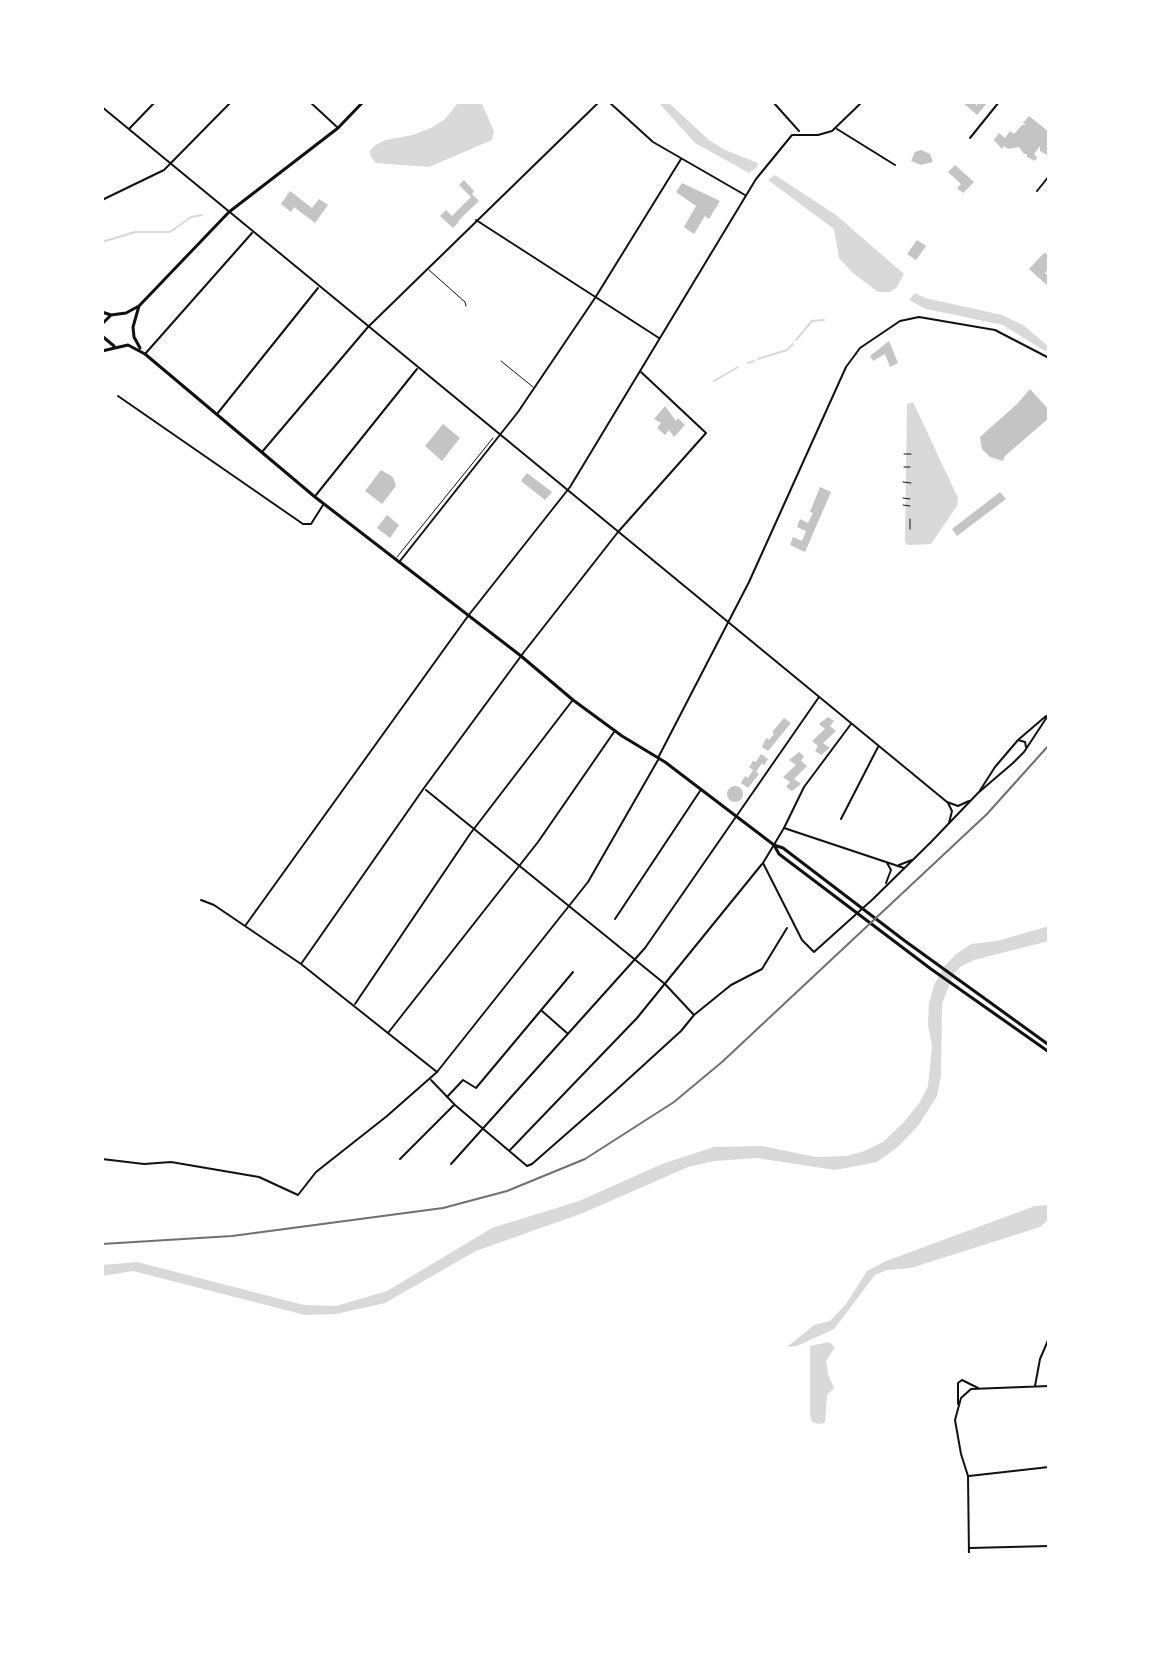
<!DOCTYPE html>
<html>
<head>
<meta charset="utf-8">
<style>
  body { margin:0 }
  #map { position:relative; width:1151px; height:1657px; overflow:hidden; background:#fff; font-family:Manrope,sans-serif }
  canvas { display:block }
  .frame { position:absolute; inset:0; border:104px solid #fff; pointer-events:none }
</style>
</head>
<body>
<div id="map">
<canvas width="1151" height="1657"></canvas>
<div class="frame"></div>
</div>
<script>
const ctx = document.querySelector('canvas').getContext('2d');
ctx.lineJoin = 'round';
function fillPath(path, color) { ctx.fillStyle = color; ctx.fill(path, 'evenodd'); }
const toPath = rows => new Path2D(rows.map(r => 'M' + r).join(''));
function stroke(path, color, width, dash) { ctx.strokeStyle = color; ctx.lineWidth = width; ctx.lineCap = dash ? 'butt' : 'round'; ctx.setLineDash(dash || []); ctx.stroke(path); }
const water = toPath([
  [459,102,481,102,494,131,492,140,429,167,376,163,371,157,370,151,374,146,385,140,413,135,431,128,445,119],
  [658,102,668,102,709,140,725,150,758,163,757,167,749,173,695,143],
  [775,175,836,215,904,274,897,287,890,292,878,292,853,273,839,258,834,229,768,180],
  [915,293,925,298,1002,315,1023,325,1048,346,1049,349,1045,351,1003,325,926,309,909,300],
  [913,402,958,498,957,506,931,544,908,545,905,542,907,404],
  [1049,926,1049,941,974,960,960,967,953,975,942,1004,941,1076,937,1096,918,1126,899,1146,877,1162,835,1170,756,1158,715,1161,688,1167,583,1213,476,1251,385,1303,336,1314,305,1315,133,1271,102,1276,102,1265,137,1262,304,1305,336,1306,387,1291,492,1228,579,1201,662,1164,714,1147,762,1146,816,1157,847,1156,864,1151,883,1142,904,1122,920,1102,928,1086,932,1046,928,1025,929,1003,934,985,944,967,956,954,971,944,997,941],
  [1049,1205,1049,1219,1040,1227,911,1268,887,1270,875,1275,834,1329,797,1346,787,1347,814,1325,830,1321,846,1304,867,1271,886,1261,1035,1206],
  [829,1342,835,1347,826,1361,828,1374,834,1388,827,1395,825,1423,818,1424,812,1422,810,1415,810,1346]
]);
const stream = toPath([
  [102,242,135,232,170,232,191,217,202,215],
  [796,340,812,321,824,320],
  [758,359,787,350,793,344],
  [748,363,754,361],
  [714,381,738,367]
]);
const building = toPath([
  [962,102,976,102,976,106,979,102,988,102,977,115],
  [1029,116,1049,132,1049,156,1040,151,1040,146,1034,154,1037,157,1035,161,1027,157,1027,154,1024,154,1019,147,1008,149,1004,146,1002,149,994,140,999,133,1005,138,1010,131,1014,134,1022,125,1026,125,1023,123],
  [921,150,930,154,933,162,921,165,911,161,915,152],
  [955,165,974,182,963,193,957,188,961,184,948,172],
  [464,180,474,191,472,194,479,201,458,221,459,222,453,228,440,216,446,210,452,216,471,197,459,185],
  [682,183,720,201,709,219,705,216,694,234,684,227,696,206,676,192],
  [290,191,312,208,319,199,328,205,315,223,294,207,291,212,281,204],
  [917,240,926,246,916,260,907,254],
  [1044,253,1049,255,1049,268,1045,273,1049,277,1049,287,1029,269],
  [889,341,898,363,890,367,885,354,873,361,870,356],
  [1030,389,1049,410,1049,418,1005,456,1003,461,990,457,982,449,980,437,1017,404],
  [665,406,676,421,678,418,685,425,674,437,669,430,665,435,657,428,661,423,654,419],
  [443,424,460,438,442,461,425,446],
  [381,470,393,477,396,486,382,504,365,491],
  [527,473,552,492,545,500,521,481],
  [820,487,831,492,805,552,790,545,793,537,802,541,806,531,797,527,800,519,808,523,813,513,810,512],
  [1000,492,1006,499,957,536,952,529],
  [387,515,399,525,390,538,377,528],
  [828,717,834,721,830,726,836,731,823,743,830,748,821,755,815,751,818,746,812,741,825,729,819,724],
  [784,718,791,723,768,751,762,747,765,740,767,738,769,740,774,734,772,732],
  [799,752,804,756,801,761,807,766,794,779,801,784,792,791,786,787,790,782,783,777,796,765,789,760],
  [761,754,768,759,764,765,762,763,756,772,759,774,748,788,741,783,745,776,748,778,753,770,749,767,753,761,756,762],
  '727 794a8 8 0 1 1 16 0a8 8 0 1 1-16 0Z'
]);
const path = toPath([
  [904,454,911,454],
  [904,467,910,467],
  [903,482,911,483],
  [903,498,910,499],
  [903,505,910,506],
  [910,529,910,519]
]);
const service = toPath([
  [429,270,465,302,466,306],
  [501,361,533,387]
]);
const pedestrian = toPath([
  [397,557,493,438]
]);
const minor = toPath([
  [310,102,337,127],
  [609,102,653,142,745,195],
  [773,102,799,131],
  [102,107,947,802,958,806,969,801],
  [129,129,155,102],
  [837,129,895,165],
  [970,138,999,102],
  [1037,191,1049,176],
  [102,200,164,170,231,102],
  [476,220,659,338],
  [145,354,252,233],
  [118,396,303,524,311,524,323,505],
  [217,414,318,288],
  [262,452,368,327,599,102],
  [316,495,417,369],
  [400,561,518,412,595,298,681,159],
  [659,756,749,582,846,367,860,348,900,321,919,317,995,330,1049,358],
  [426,790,665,984,693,1014],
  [948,803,952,811,949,823],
  [841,819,878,747],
  [784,828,804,787,851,724],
  [615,919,700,791],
  [245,926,468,616,570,487,756,179,792,135,818,135,832,131,862,102],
  [301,964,424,788,524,652,618,532,706,433,641,372],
  [355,1004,470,834,572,701],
  [542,1011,567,1033],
  [388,1033,538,842,614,732],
  [431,1080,455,1105,527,1166,532,1164,613,1093,681,1031,694,1015,731,985,762,969,787,928],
  [447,1097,463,1080,476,1088,573,972],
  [510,1150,637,1018,762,864],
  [102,1159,144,1164,171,1162,259,1177,298,1195,316,1172,387,1116,437,1072,301,964,214,905,201,900],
  [400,1159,454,1105],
  [451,1164,645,948,819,697],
  [1035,1386,1040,1359,1049,1338],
  [958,1404,958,1383,962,1380,978,1388],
  [969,1476,1049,1467],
  [970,1548,1049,1546],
  [969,1555,968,1476,961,1454,955,1420,961,1398,971,1389,1049,1386]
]);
const tertiary = toPath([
  [1018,740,1025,742,1026,747],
  [979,792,995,767,1018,740,1046,716],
  [899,865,912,860],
  [904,868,784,828,763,863,802,940,814,952,873,899,931,842,978,793,1013,763,1024,752,1049,714],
  [886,883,891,870,887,863],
  [437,1072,588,882,658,760]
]);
const secondary = toPath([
  [139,306,133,327,134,337,140,348],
  [102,312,111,315,126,313,139,306,229,212,338,128,363,102],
  [102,324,111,315],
  [102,336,114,346],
  [102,351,128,345,145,354,315,497,521,656,573,700,622,736,665,762,774,845,779,854,931,969,1049,1052],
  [774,845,783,848,905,941,1049,1045]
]);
const rail = toPath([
  [102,1244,232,1236,443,1208,507,1191,585,1159,674,1102,722,1062,987,814,1049,745]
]);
fillPath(water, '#d9d9d9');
stroke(stream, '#d9d9d9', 2);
fillPath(building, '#c4c4c4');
stroke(path, '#111', 1);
stroke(service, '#111', 1);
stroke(pedestrian, '#111', 1);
stroke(minor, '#111', 2);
stroke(tertiary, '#111', 2);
stroke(secondary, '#111', 3);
stroke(rail, '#707070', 2);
</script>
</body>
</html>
